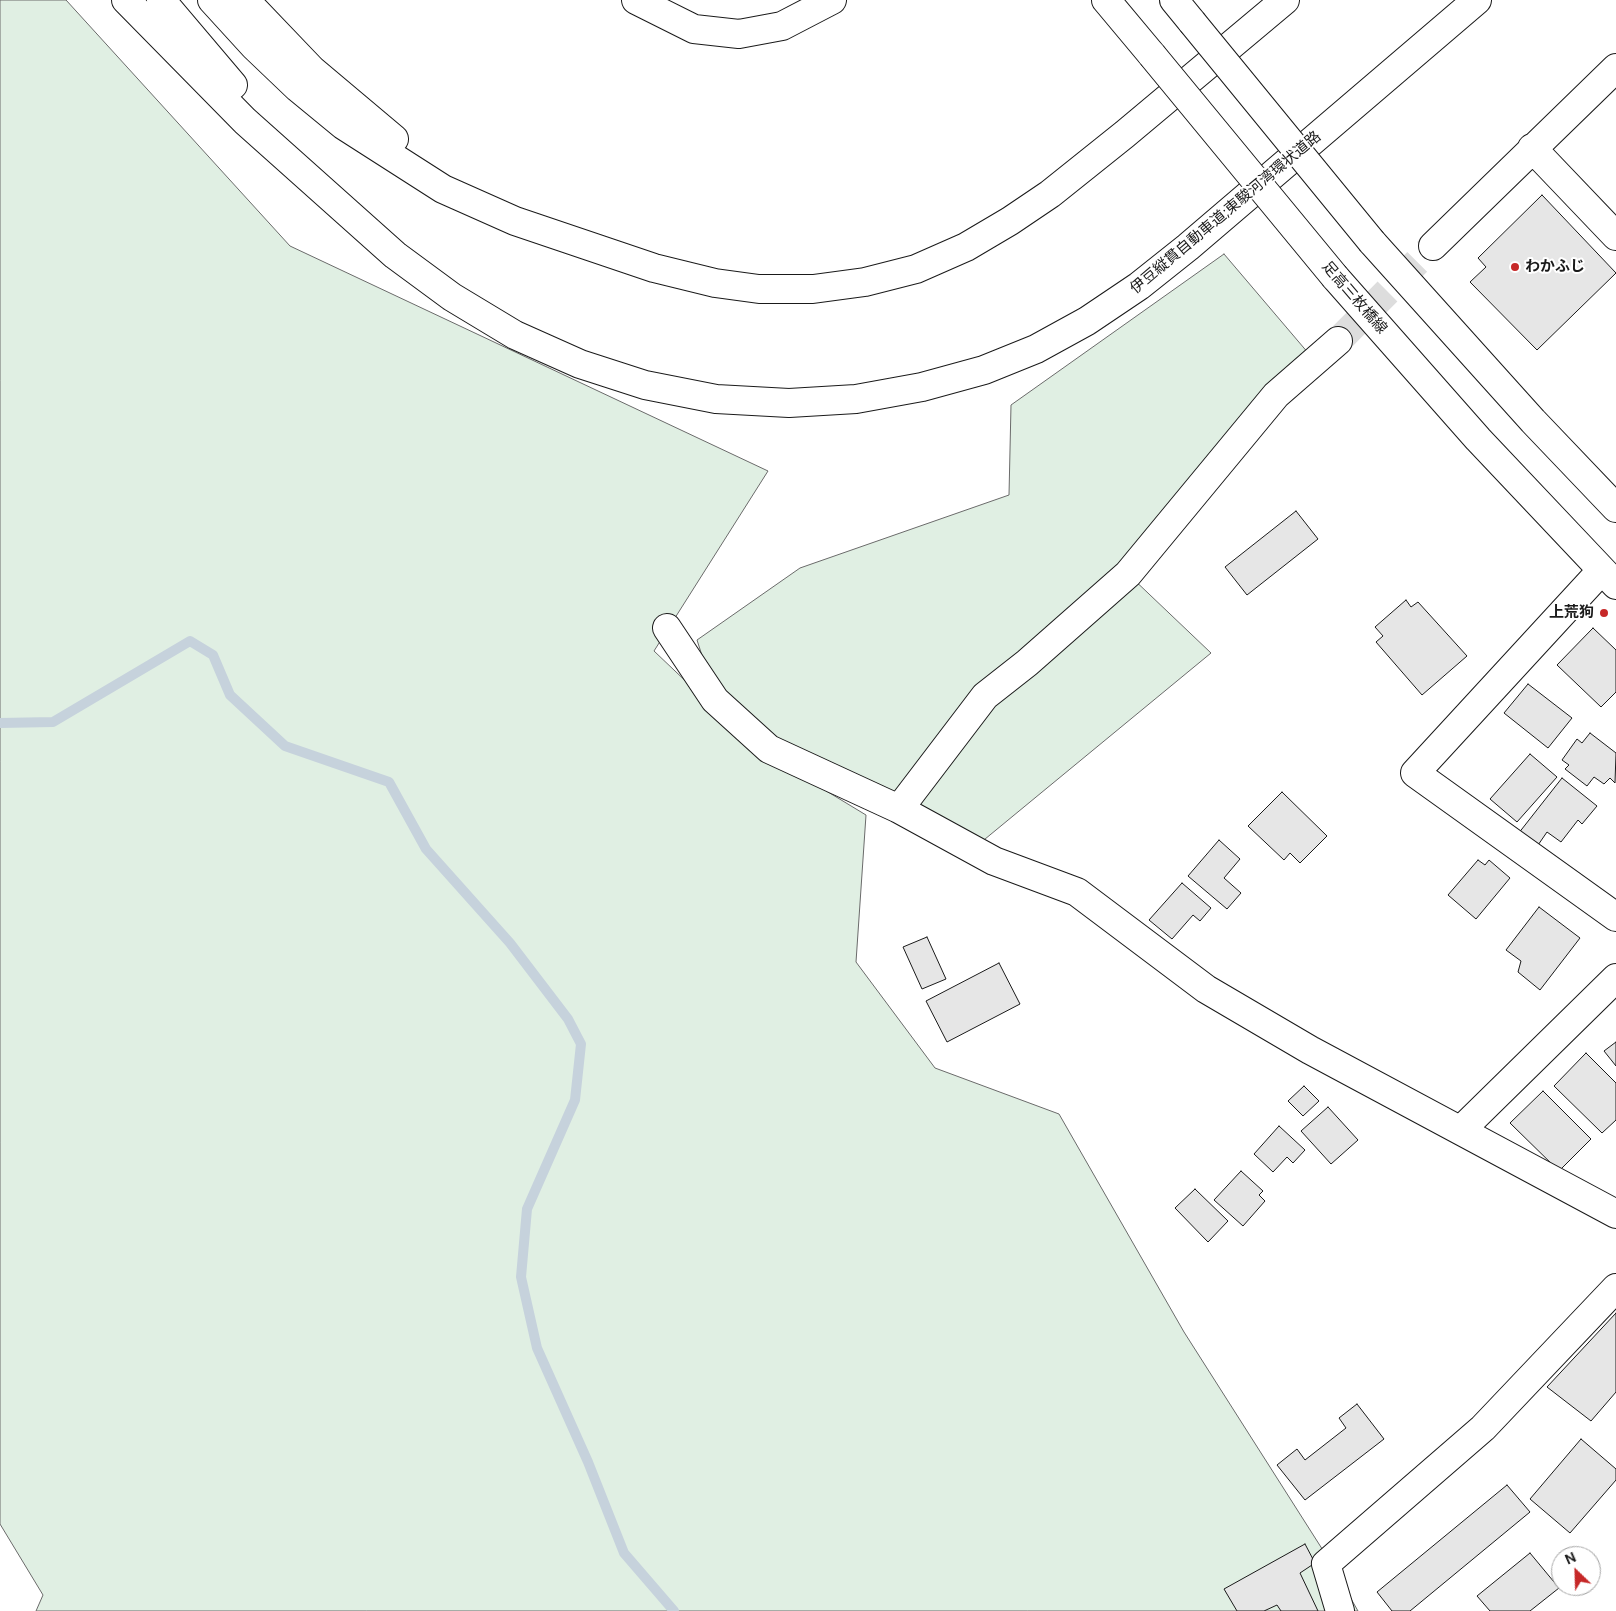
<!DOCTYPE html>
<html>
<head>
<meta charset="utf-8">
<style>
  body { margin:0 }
  #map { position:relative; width:1616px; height:1611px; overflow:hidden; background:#fff; font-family:"DM Sans",sans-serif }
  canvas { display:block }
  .north { position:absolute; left:1551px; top:1546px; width:50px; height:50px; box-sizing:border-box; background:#fff; border:1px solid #a3a3a3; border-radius:50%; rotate:336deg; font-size:14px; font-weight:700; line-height:20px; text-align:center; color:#1a1a1a }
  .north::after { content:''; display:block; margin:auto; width:18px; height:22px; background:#c62828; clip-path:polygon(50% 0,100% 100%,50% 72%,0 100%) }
</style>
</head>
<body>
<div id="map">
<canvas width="1616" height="1611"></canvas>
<div class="north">N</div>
</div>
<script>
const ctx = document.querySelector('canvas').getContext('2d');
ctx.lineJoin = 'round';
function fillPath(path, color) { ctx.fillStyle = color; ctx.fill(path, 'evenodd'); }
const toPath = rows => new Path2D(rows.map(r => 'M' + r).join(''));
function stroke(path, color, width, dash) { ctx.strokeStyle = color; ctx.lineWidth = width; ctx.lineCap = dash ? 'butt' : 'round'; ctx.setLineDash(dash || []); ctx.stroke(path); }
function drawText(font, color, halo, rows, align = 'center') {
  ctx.font = font + ' "DM Sans","Noto Sans JP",sans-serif'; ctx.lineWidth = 4; ctx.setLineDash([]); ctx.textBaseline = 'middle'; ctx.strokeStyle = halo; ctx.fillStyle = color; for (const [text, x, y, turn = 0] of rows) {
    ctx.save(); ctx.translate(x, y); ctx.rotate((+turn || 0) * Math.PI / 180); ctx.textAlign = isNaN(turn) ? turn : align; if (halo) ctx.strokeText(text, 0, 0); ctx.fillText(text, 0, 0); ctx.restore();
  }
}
const green = toPath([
  [0,0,66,0,290,246,768,471,654,651,757,749,866,815,856,962,935,1068,1059,1114,1184,1332,1326,1555,1358,1611,36,1611,43,1595,0,1524,0,0],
  [1224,254,1315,361,1128,574,1211,653,979,844,809,768,755,725,706,668,697,640,800,568,1009,495,1011,405,1224,254]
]);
const stream = toPath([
  [0,723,53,722,190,641,213,655,230,695,285,746,389,782,426,849,510,943,568,1019,581,1044,575,1100,527,1209,521,1277,537,1348,588,1462,624,1553,674,1611]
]);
const building = toPath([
  [1542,195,1616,273,1537,350,1470,282,1486,267,1478,258,1542,195],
  [1296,511,1318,539,1247,595,1225,567,1296,511],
  [1406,600,1411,607,1418,602,1467,656,1422,695,1376,642,1383,636,1375,627,1406,600],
  [1593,628,1616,650,1616,692,1601,707,1557,665,1593,628],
  [1528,684,1572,718,1548,748,1504,713,1528,684],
  [1590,733,1616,753,1615,783,1610,778,1604,784,1594,777,1587,786,1565,769,1569,765,1562,760,1577,739,1582,743,1590,733],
  [1530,754,1557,777,1517,822,1490,799,1530,754],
  [1562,778,1597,806,1582,824,1578,820,1561,842,1547,832,1536,848,1518,834,1562,778],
  [1282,792,1327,836,1300,863,1290,853,1284,860,1248,826,1282,792],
  [1219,840,1240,859,1224,878,1241,893,1227,909,1188,876,1219,840],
  [1478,860,1485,865,1489,860,1510,878,1476,919,1448,895,1478,860],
  [1182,883,1211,908,1200,921,1193,915,1172,939,1149,920,1182,883],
  [1539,907,1580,938,1540,990,1518,972,1521,961,1506,950,1539,907],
  [927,937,946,979,922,989,903,947,927,937],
  [999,963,1020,1004,947,1042,926,1001,999,963],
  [1616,1042,1616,1066,1604,1051,1616,1042],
  [1586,1053,1616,1083,1616,1120,1602,1133,1554,1086,1586,1053],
  [1304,1086,1319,1101,1303,1116,1288,1101,1304,1086],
  [1543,1091,1591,1139,1559,1171,1510,1123,1543,1091],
  [1328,1107,1358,1140,1331,1164,1301,1131,1328,1107],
  [1279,1126,1305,1150,1293,1163,1287,1157,1273,1172,1254,1154,1279,1126],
  [1241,1171,1263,1191,1259,1195,1265,1201,1243,1226,1214,1200,1241,1171],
  [1195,1189,1228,1221,1208,1242,1175,1208,1195,1189],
  [1616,1313,1616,1392,1591,1421,1547,1387,1616,1313],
  [1357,1404,1384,1439,1305,1500,1277,1465,1297,1449,1305,1460,1346,1428,1339,1418,1357,1404],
  [1581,1439,1616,1469,1616,1480,1570,1533,1530,1499,1581,1439],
  [1507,1485,1530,1512,1410,1611,1392,1611,1377,1592,1507,1485],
  [1305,1544,1315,1563,1300,1573,1318,1611,1281,1611,1277,1605,1264,1611,1237,1611,1224,1589,1305,1544],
  [1530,1553,1559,1588,1530,1611,1490,1611,1477,1596,1530,1553]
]);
const minorTunnel = toPath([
  [1338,341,1433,246]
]);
const minor = toPath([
  [636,0,694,29,739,34,782,26,832,0],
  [1532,148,1616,236],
  [1433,246,1616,68],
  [1338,341,1276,395,1128,574,1027,663,985,696,899,809,994,861,1077,892,1206,989,1310,1050,1616,1214],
  [1601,571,1415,773,1616,917],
  [667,628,715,700,769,749,899,809],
  [1461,1130,1616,978],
  [1340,1611,1326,1564,1483,1428,1616,1288]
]);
const secondary = toPath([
  [1106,0,1152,55],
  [1174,0,1192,22],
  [1372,242,1533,421,1616,508],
  [1335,277,1478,439,1616,585]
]);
const motorway = toPath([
  [126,0,245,121,395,255,452,297,515,335,580,364,645,385,716,399,789,403,856,399,922,387,984,370,1036,349,1087,321,1139,286,1188,247,1477,0],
  [161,0,233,85],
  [212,0,254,46,298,88,343,125,443,189,515,221,654,268,715,283,759,289,813,289,865,282,916,269,966,247,1010,221,1050,194,1125,134,1285,0],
  [245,0,312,70,394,139]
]);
const secondaryBridge = toPath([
  [1192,22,1372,242],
  [1152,55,1335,277]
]);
const markers = [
  [1515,267,5,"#c62828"],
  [1604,613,5,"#c62828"]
];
const streetNames = [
  ["伊豆縦貫自動車道;東駿河湾環状道路",1226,213,-40],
  ["足高三枚橋線",1354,298,49]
];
const poiNames = [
  ["わかふじ",1525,267],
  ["上荒狗",1594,613,"right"]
];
fillPath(green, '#e0efe3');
stroke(green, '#6a6a6a', 1);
stroke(stream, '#c6d2dc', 10);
fillPath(building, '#e6e6e6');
stroke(building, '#1a1a1a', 1);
stroke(minorTunnel, '#ddd', 28, [28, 14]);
stroke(minor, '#1a1a1a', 30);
stroke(secondary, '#1a1a1a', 30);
stroke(motorway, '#1a1a1a', 30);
stroke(minor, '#fff', 28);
stroke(secondary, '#fff', 28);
stroke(motorway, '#fff', 28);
stroke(secondaryBridge, '#1a1a1a', 30, []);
stroke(secondaryBridge, '#fff', 28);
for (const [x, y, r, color] of markers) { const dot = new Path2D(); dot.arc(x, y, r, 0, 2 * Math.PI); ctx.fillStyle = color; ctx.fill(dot); stroke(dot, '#fff', 2); }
drawText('15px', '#1a1a1a', '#fff', streetNames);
drawText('bold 15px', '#1a1a1a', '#fff', poiNames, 'left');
</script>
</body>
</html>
